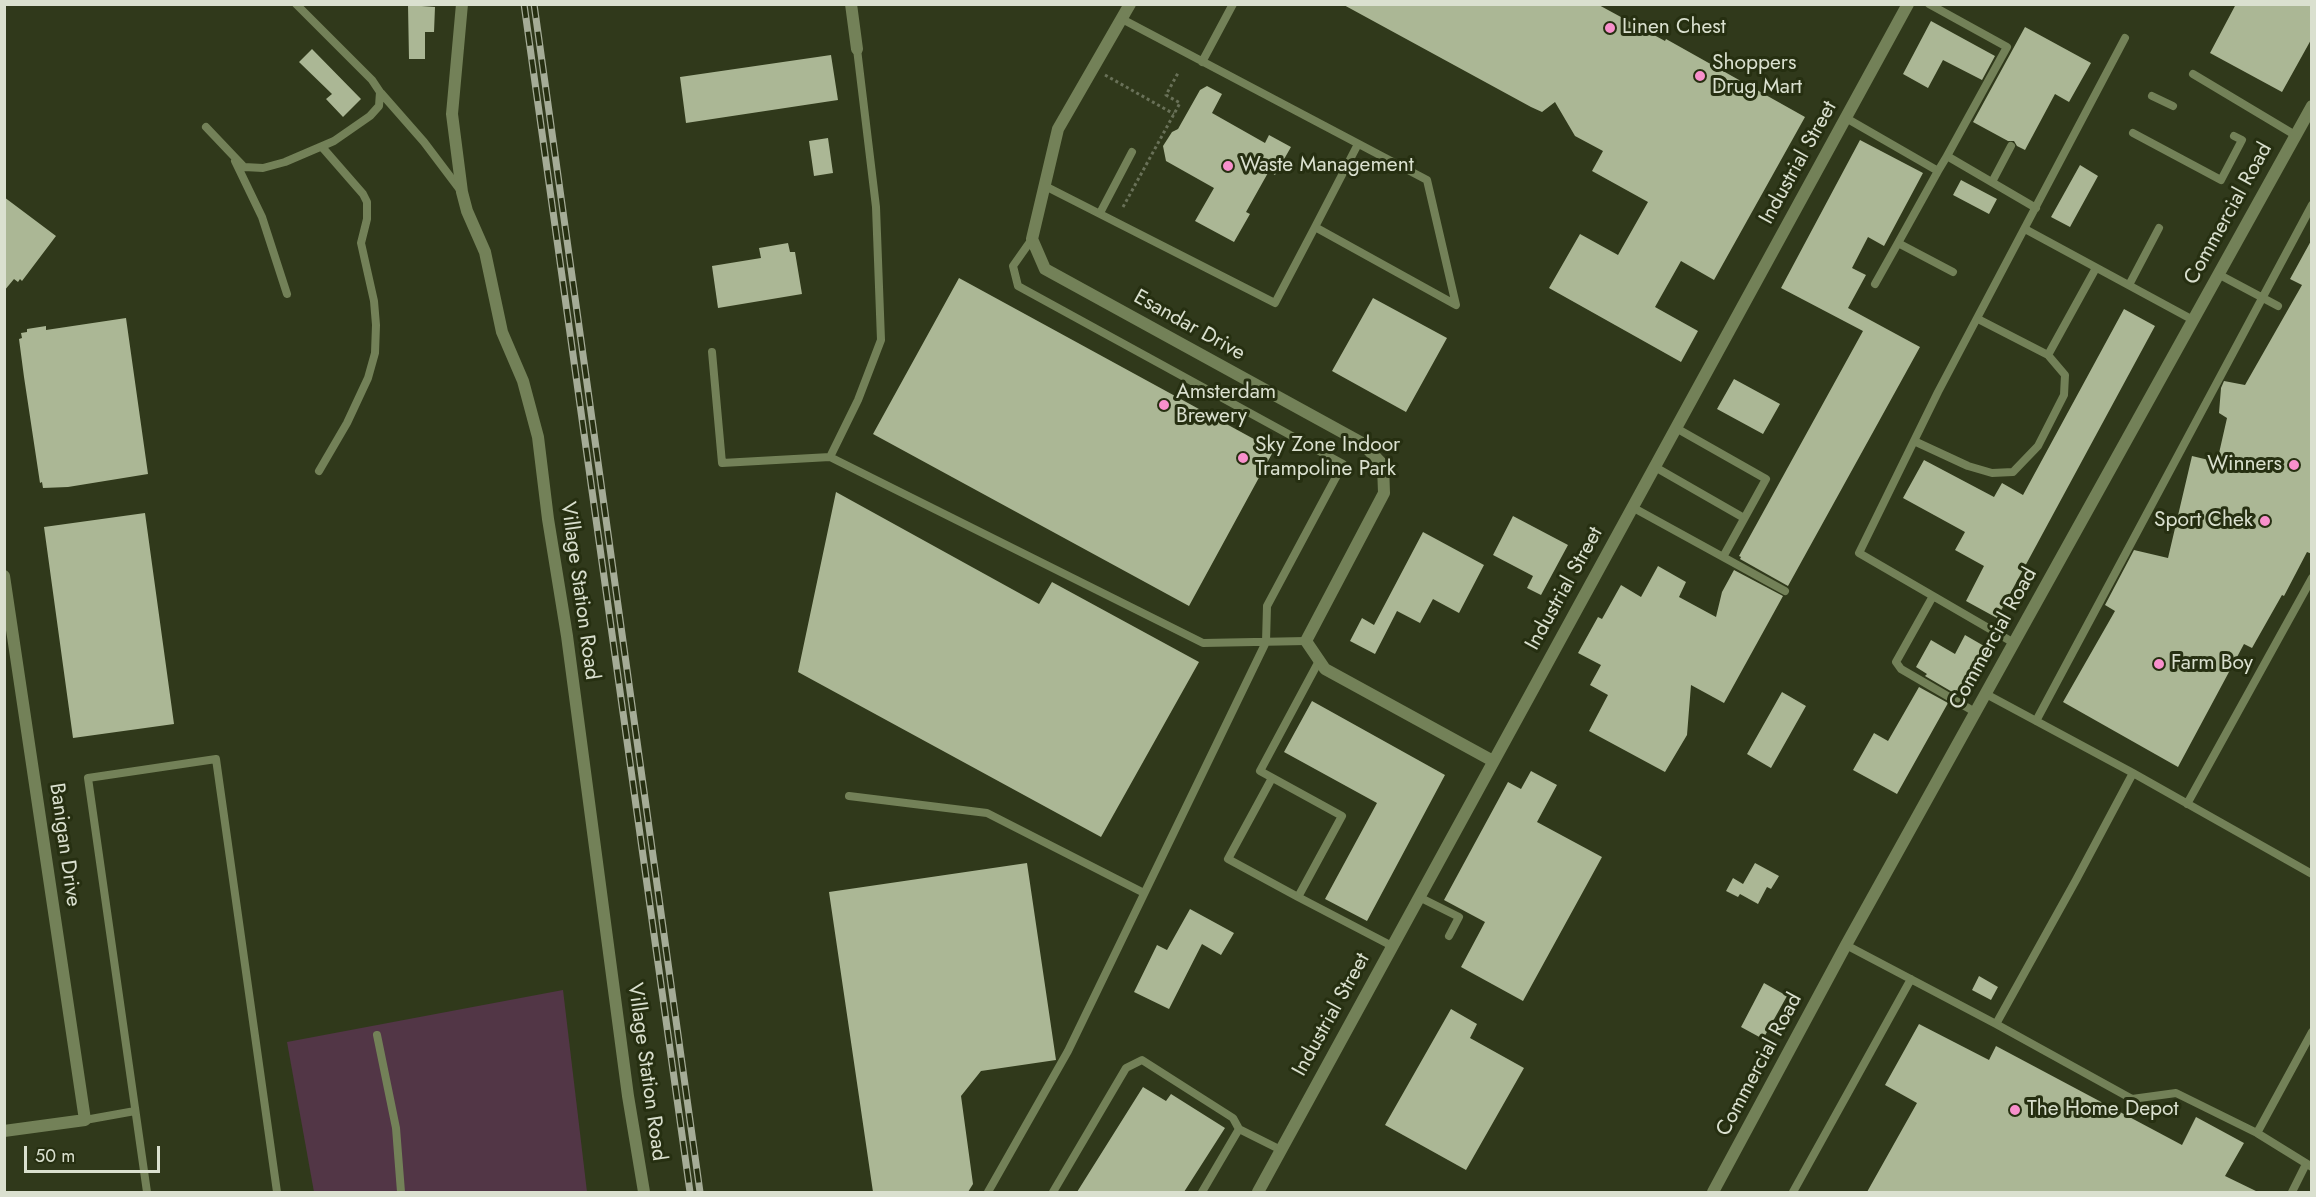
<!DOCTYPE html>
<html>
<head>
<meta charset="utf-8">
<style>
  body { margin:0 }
  #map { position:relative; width:2316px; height:1197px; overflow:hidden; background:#30391b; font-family:Jost,sans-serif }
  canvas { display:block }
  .frame { position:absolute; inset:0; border:6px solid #dae0cf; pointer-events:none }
  .scale { position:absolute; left:24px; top:1146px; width:136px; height:27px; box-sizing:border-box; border:3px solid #dae0cf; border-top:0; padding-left:8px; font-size:18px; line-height:21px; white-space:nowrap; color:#dae0cf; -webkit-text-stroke:4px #262f11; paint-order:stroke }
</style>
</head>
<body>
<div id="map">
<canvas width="2316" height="1197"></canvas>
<div class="frame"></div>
<div class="scale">50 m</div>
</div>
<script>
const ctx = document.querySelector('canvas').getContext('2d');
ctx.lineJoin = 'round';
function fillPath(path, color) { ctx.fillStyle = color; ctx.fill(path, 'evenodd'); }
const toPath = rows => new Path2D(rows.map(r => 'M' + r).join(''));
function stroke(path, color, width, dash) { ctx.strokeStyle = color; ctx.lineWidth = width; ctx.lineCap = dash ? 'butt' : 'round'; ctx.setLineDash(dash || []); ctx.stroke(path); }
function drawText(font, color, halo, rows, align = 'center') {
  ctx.font = font + ' Jost,sans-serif'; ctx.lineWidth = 6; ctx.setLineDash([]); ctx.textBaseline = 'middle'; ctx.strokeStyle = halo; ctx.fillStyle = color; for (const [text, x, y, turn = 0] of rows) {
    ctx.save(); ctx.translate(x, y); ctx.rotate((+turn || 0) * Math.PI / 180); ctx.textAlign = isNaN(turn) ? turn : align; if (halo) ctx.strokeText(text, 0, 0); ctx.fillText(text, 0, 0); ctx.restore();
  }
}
const green = toPath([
  [563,990,587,1192,314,1192,287,1042]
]);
const building = toPath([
  [1342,4,1597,4,1665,41,1666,39,1805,117,1714,280,1681,261,1655,307,1698,331,1681,362,1549,288,1580,234,1618,255,1648,202,1592,171,1603,151,1575,136,1555,102,1542,112,1531,107],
  [2236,4,2312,4,2312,38,2282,92,2210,53],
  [408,5,435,7,434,32,425,32,425,59,409,59],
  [1931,21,1995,56,1982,80,1943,60,1928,88,1903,74],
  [2025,27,2091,63,2069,102,2055,94,2025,150,2017,146,2014,141,2008,141,1973,122],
  [312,49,361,99,343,117,326,99,332,94,299,62],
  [831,55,838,100,686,123,680,77],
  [1207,86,1222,94,1212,113,1265,143,1269,135,1291,147,1275,175,1269,171,1246,212,1250,214,1234,242,1195,221,1214,188,1166,161,1163,146,1172,132,1178,129,1200,90],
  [828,138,833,173,814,176,809,141],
  [1860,140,1923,173,1884,246,1868,237,1852,268,1866,275,1848,308,1920,347,1788,586,1740,559,1741,557,1739,556,1863,331,1781,288],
  [2080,165,2098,176,2070,227,2051,217],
  [1961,180,1997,199,1989,214,1953,195],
  [4,197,56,236,22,281,20,279,18,282,14,279,4,291],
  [2312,239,2312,554,2307,552,2284,596,2282,595,2252,648,2244,644,2178,767,2063,702,2115,611,2105,605,2134,550,2168,558,2192,456,2217,462,2227,418,2219,413,2221,388,2224,381,2245,385,2302,285,2290,279],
  [788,243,790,252,795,252,802,294,718,308,712,266,761,258,759,248],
  [959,278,1274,450,1189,606,873,434],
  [1373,298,1447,338,1406,412,1332,371],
  [2124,309,2155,326,1997,618,1966,601,1984,566,1955,550,1965,532,1903,498,1924,460,1994,497,2002,483,2023,495],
  [126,318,148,474,68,487,43,488,42,482,40,483,24,377,19,339,22,338,21,333,27,332,27,329,46,326,46,330],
  [1734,379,1780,404,1763,434,1717,409],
  [836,492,1039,604,1052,582,1199,662,1101,837,798,672],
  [145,513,174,724,73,738,44,527],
  [1513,516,1568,545,1541,595,1527,588,1533,576,1493,555],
  [1423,532,1484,565,1459,613,1433,599,1420,623,1397,611,1375,654,1350,641,1362,618,1374,625],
  [1658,566,1686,582,1679,597,1716,617,1722,592,1734,570,1783,596,1724,703,1691,685,1687,735,1665,772,1589,731,1608,695,1590,685,1601,665,1578,653,1598,617,1602,619,1621,585,1641,597],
  [1965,635,1984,646,1958,691,1956,690,1954,693,1925,676,1927,674,1916,667,1931,640,1955,654],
  [1919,687,1948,703,1897,794,1853,770,1874,733,1888,741],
  [1782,692,1806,706,1771,768,1747,754],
  [1312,701,1445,775,1367,921,1325,899,1377,803,1284,752],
  [1531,771,1557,785,1537,822,1602,857,1523,1001,1461,967,1485,922,1444,900,1508,782,1521,789],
  [1027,863,1056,1060,981,1071,961,1096,973,1184,968,1192,873,1192,829,892],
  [1755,863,1779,876,1771,889,1767,887,1758,904,1740,894,1738,897,1726,891,1733,878,1743,884],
  [1190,909,1234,933,1221,955,1202,944,1169,1009,1134,992,1157,945,1167,950],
  [1979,976,1998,987,1991,1000,1972,990],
  [1764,983,1787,996,1763,1039,1741,1027],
  [1451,1009,1477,1024,1470,1038,1524,1068,1466,1170,1385,1125],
  [1919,1024,1989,1060,1996,1046,2182,1145,2196,1117,2244,1143,2225,1176,2258,1192,1867,1192,1917,1103,1885,1085],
  [1143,1087,1166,1101,1171,1094,1225,1128,1184,1192,1077,1192]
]);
const path = toPath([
  [1105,75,1174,114],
  [1123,207,1180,103,1166,95,1178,73]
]);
const lane = toPath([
  [1929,4,2007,47,1947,156],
  [1202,62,1233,4],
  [2193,74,2295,135],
  [381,93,424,142,461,191],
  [2152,96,2173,106],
  [1846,118,1938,171,1947,156,2036,208],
  [206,127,244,167,263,168,285,162,334,141,370,116,379,106,380,92,372,80,296,4],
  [2133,133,2221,180,2242,140,2234,136],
  [235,161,262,217,287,294],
  [1938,171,1898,243,1953,272],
  [1992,182,2011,146],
  [1045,186,1275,303,1315,227,1456,305,1427,180,1122,19],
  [1100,213,1132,152],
  [1315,227,1358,144],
  [2025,229,2193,320],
  [2218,274,2278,306],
  [1875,284,1898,243],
  [2129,285,2159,228],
  [712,352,722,463,830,457,858,400,881,340,876,207,857,49],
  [2048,355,2096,268],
  [1676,428,1766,479,1723,557],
  [1914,441,1968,466,1992,473,2013,472,2038,446,2064,395,2065,375,2048,355,1978,319],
  [830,457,1203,643,1306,641],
  [1655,467,1744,518],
  [319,471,347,423,368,378,375,353,376,325,374,301,361,243,367,219,367,202,363,194,322,147],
  [1632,507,1785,591],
  [1933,596,1896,662,1901,669,1975,712],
  [2014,643,1859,553,1938,392,2125,38],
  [1319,661,1260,771,1342,816,1298,897,1392,946],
  [1986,694,2133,773,2312,874],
  [2036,721,2312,205],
  [1272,778,1228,859,1298,897],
  [849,796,987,813,1144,893],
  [2187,804,2312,578],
  [1419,897,1459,917,1449,936],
  [1846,945,1996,1024,2132,1099,2176,1093,2257,1133,2312,1167],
  [1996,1024,2076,880,2133,773],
  [377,1035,396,1128,401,1192],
  [85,1120,135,1111],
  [2257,1133,2312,1032],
  [147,1192,88,778,216,759,277,1192],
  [988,1192,1068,1051,1266,642,1267,606,1343,464,1018,286,1013,266,1032,239],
  [1053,1192,1126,1068,1142,1060,1233,1118,1239,1129,1281,1150],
  [1202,1192,1239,1129],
  [1793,1192,1911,979],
  [2292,1192,2306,1164]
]);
const street = toPath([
  [462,4,452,114,462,192,467,211,485,252,502,332,523,381,538,437,548,519,567,636,628,1096,644,1192],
  [851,4,857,49],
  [1130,4,1058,129,1032,239,1045,269,1362,443,1383,465,1384,493,1306,641,1325,669,1493,761],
  [4,576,85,1120,4,1131],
  [1258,1192,1908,4],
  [1713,1192,1846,945,2312,106]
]);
const rail = toPath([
  [524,4,690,1192],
  [534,4,700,1192]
]);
const markers = [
  [1610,28,6,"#f890cc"],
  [1700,76,6,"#f890cc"],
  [1228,166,6,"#f890cc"],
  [1164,405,6,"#f890cc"],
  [1243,458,6,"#f890cc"],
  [2294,465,6,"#f890cc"],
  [2265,521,6,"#f890cc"],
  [2159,664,6,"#f890cc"],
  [2015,1110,6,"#f890cc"]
];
const poiNames = [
  ["Linen Chest",1622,28],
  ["Shoppers",1712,64],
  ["Drug Mart",1712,88],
  ["Waste Management",1240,166],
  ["Amsterdam",1176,393],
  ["Brewery",1176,417],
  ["Sky Zone Indoor",1255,446],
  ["Trampoline Park",1255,470],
  ["Winners",2282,465,"right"],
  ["Sport Chek",2253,521,"right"],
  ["Farm Boy",2171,664],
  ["The Home Depot",2027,1110]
];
const streetNames = [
  ["Industrial Street",1799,163,-61],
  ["Commercial Road",2229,214,-61],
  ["Esandar Drive",1189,326,29],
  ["Industrial Street",1565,589,-61],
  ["Village Station Road",579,591,82],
  ["Commercial Road",1994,639,-61],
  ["Banigan Drive",64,845,82],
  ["Industrial Street",1332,1015,-61],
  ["Commercial Road",1760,1065,-62],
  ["Village Station Road",646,1072,82]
];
fillPath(green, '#523646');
fillPath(building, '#abb795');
stroke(path, '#697158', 3, [3, 3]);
stroke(lane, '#738158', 8);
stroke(street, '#738158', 12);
stroke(rail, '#a5ac97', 7);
stroke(rail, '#262f11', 4.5, [14]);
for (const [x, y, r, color] of markers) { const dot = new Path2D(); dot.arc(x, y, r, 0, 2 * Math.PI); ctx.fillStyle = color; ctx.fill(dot); stroke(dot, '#262f11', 2); }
drawText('21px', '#dae0cf', '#262f11', poiNames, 'left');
drawText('21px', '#dae0cf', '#262f11', streetNames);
</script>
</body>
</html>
